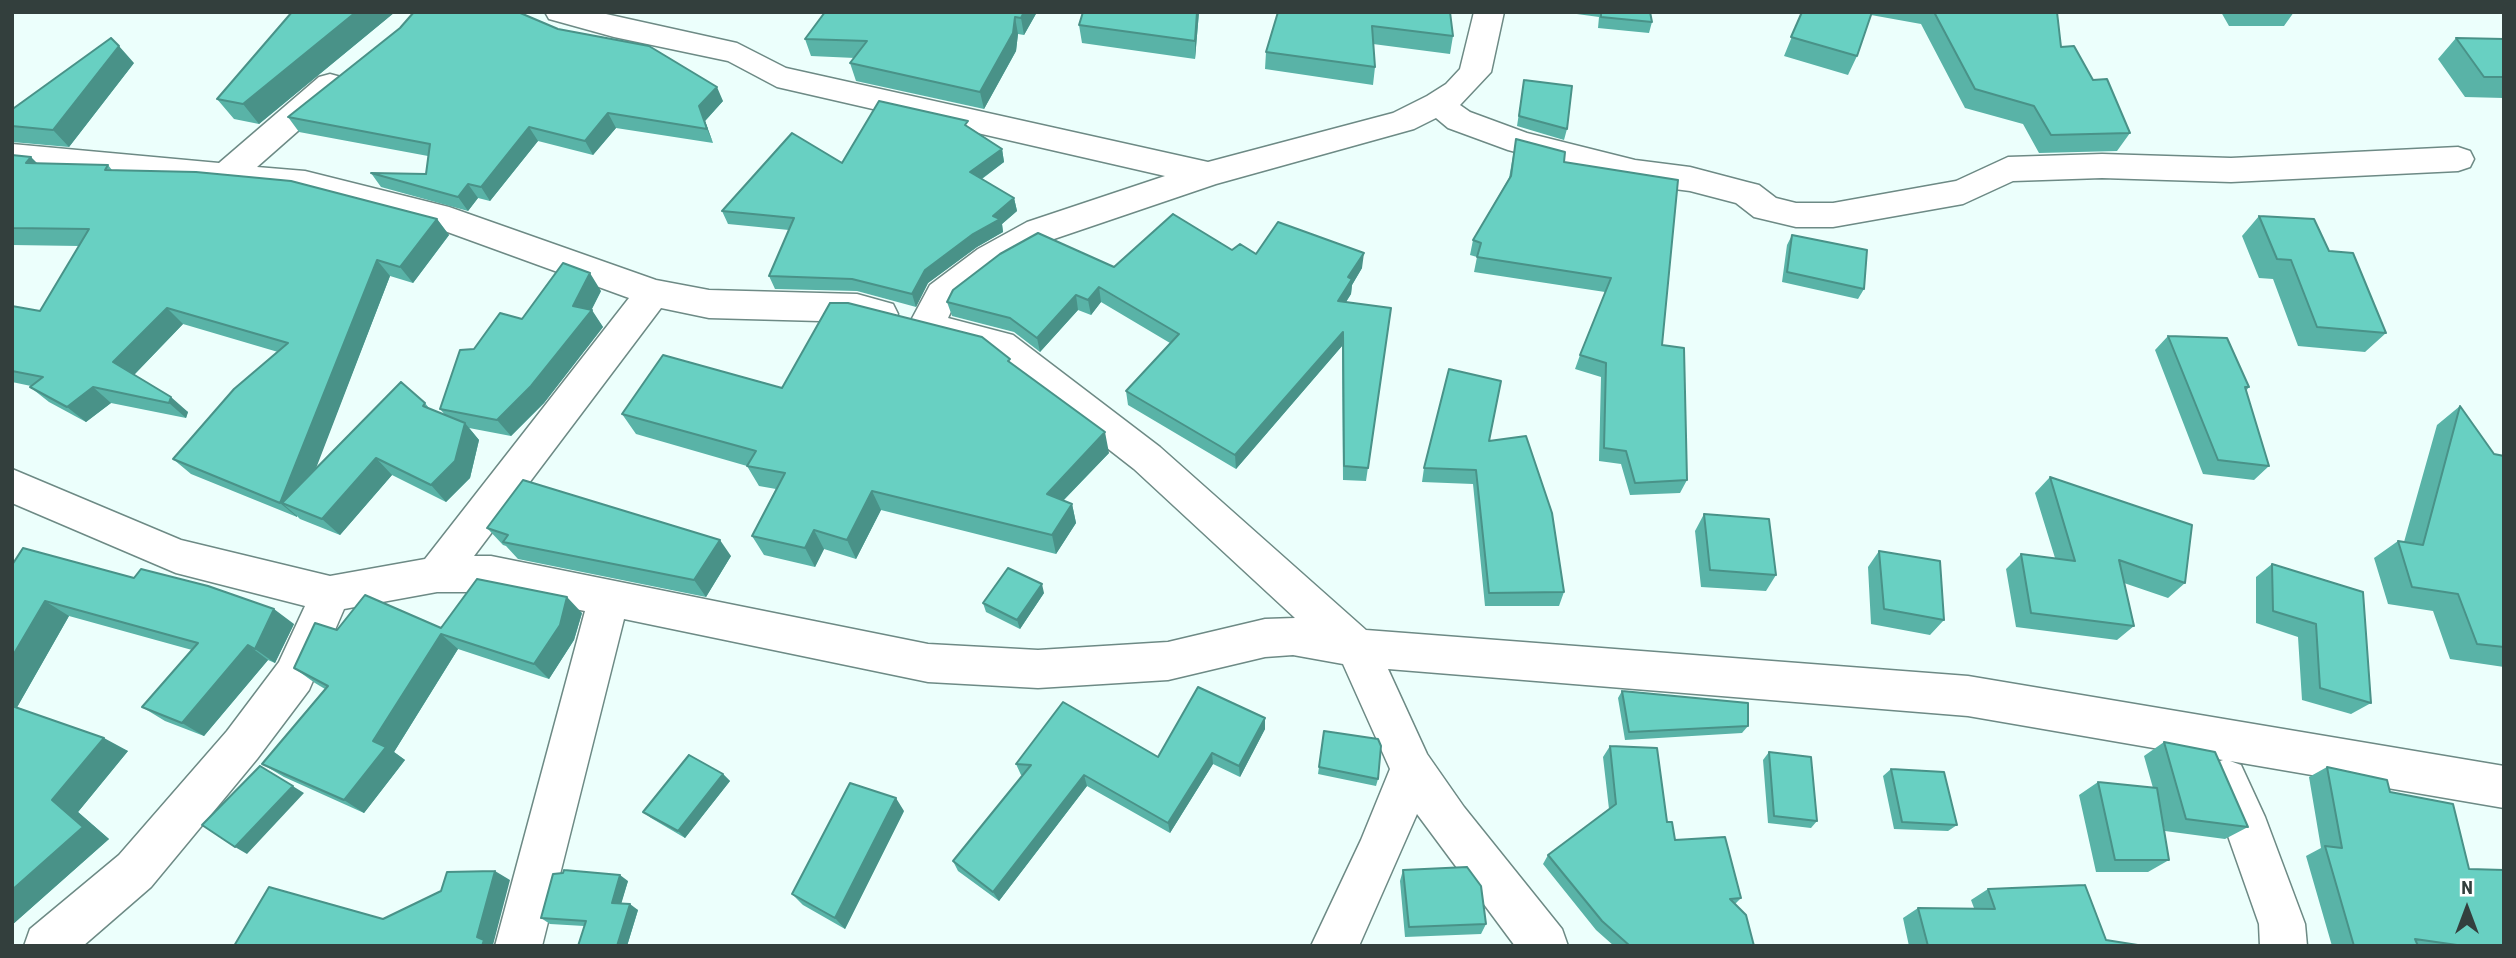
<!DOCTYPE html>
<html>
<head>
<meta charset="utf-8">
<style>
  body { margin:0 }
  #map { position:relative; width:2516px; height:958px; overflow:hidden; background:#ecfffc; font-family:"Roboto Condensed",sans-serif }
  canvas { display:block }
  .frame { position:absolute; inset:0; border:14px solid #333f3d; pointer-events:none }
  .north { position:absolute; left:2432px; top:874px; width:70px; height:70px; -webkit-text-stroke:5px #fff; paint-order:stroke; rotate:0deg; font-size:19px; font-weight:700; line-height:28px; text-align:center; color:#333f3d }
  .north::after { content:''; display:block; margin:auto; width:24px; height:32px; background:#333f3d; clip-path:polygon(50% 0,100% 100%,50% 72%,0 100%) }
</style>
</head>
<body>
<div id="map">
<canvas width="2516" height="958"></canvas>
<div class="frame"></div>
<div class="north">N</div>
</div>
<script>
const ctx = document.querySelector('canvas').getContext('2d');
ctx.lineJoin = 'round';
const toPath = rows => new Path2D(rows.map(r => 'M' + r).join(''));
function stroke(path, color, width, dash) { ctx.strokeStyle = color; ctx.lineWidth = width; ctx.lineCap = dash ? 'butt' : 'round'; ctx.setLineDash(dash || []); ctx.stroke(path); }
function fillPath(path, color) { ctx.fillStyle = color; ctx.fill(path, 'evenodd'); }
const minor = toPath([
  [545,12,597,12,737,43,786,68,1208,162,1393,113,1427,96,1446,84,1460,69,1474,12,1504,12,1491,72,1460,105,1470,112,1527,133,1635,160,1690,167,1747,182,1759,185,1776,198,1796,203,1833,203,1956,181,2008,157,2102,154,2231,158,2458,147,2470,151,2474,159,2470,167,2458,171,2231,182,2102,178,2013,181,1963,204,1833,227,1796,227,1754,217,1736,203,1690,191,1635,184,1508,150,1448,128,1436,118,1414,129,1216,184,1051,240,1002,267,955,303,948,318,1013,335,1160,447,1366,630,1968,676,2504,766,2504,808,2230,761,2241,765,2265,817,2305,924,2307,946,2260,946,2259,924,2228,836,2203,780,2209,765,2223,760,1968,716,1388,669,1427,754,1464,807,1562,929,1568,946,1515,946,1417,814,1359,946,1311,946,1361,840,1390,769,1343,664,1293,655,1265,657,1168,680,1038,688,928,682,624,619,542,946,495,946,585,611,491,592,437,592,344,609,309,690,257,759,151,887,83,946,24,946,30,929,119,855,227,731,279,662,305,606,176,573,12,503,12,469,181,540,330,576,425,559,629,298,442,230,305,195,12,168,12,144,219,163,319,77,330,74,341,77,346,85,341,93,257,167,305,171,449,207,656,280,709,290,857,294,893,304,898,314,893,324,880,328,857,322,709,318,661,308,474,556,491,556,928,644,1038,650,1168,642,1265,619,1295,618,1134,469,989,356,913,336,908,326,930,285,978,249,1027,222,1165,176,777,87,728,61,614,37,549,19,545,12]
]);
const wall = toPath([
  [292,12,395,12,259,124,234,119,217,99],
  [825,12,1037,12,1024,35,1018,34,1016,51,984,109,856,81,850,63,855,58,811,56,805,39],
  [1083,12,1199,12,1195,59,1082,43,1079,25],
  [1278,12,1453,36,1450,54,1373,44,1375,67,1373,85,1265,69,1266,52],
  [1562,12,1650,12,1652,22,1649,33,1598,28,1599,17],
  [1802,12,2057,12,2061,47,2093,80,2130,133,2117,151,2039,153,2023,124,1965,108,1921,24,1871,15,1857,56,1848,75,1784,56],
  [2221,12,2294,12,2284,26,2229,26],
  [400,28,723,101,705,121,713,143,616,128,593,155,538,141,490,201,478,198,468,211,381,187,371,173,426,174,428,156,299,132,288,117],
  [2456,38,2504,39,2504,98,2465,97,2438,59],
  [134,63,69,147,12,142,12,106,14,108],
  [1524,80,1567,129,1564,140,1517,126],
  [969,127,1002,149,1004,162,982,179,1014,198,1017,211,1002,224,1003,232,977,247,928,283,916,307,857,291,775,289,769,276,789,230,728,224,722,211],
  [1516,139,1564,162,1662,345,1687,480,1680,493,1630,495,1621,464,1599,461,1601,377,1575,369,1580,355,1605,292,1474,272,1477,257,1470,255,1473,240,1509,178],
  [12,155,38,164,108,165,112,170,437,219,449,235,413,283,390,276,315,469,425,403,429,408,446,416,440,409,474,349,522,319,601,291,591,310,603,327,544,403,511,436,469,428,479,440,470,478,446,502,392,475,340,535,300,519,297,516,297,517,191,474,173,459,278,352,183,324,134,375,188,412,186,418,111,403,86,422,49,402,30,387,31,386,12,382,12,306,40,311,80,246,12,245],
  [2259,216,2329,251,2386,333,2365,352,2298,346,2273,279,2259,278,2242,236],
  [1792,235,1864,289,1858,299,1782,282,1787,245],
  [1232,250,1362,268,1352,285,1351,294,1346,302,1391,308,1366,481,1343,480,1342,346,1236,469,1128,405,1126,391,1170,343,1101,302,1091,315,1078,310,1040,352,1014,332,952,316,947,302,1114,267],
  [2168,336,2249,387,2246,391,2269,466,2254,480,2203,474,2155,350],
  [1011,363,1109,453,1063,501,1072,504,1076,523,1056,554,881,510,856,559,824,549,815,567,764,555,752,536,776,489,759,486,747,466,636,434,622,414,782,388],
  [2460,406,2494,454,2504,456,2504,667,2450,659,2433,611,2388,604,2374,558,2398,541,2404,542,2437,425],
  [1489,441,1564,592,1559,606,1485,606,1473,484,1422,482,1424,468],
  [2050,477,2185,583,2168,598,2124,583,2134,626,2117,640,2016,627,2006,569,2021,554,2055,558,2035,493],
  [1704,514,1776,575,1766,591,1701,587,1695,531],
  [487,528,731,556,706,597,518,559,506,546,503,545],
  [1879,551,1944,620,1930,635,1871,624,1868,567],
  [2272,564,2371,703,2351,714,2302,700,2298,637,2256,623,2256,577],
  [12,565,294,624,275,663,268,660,204,736,165,721,142,707,192,650,69,616,17,707,128,751,78,812,109,839,12,925],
  [1044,593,1020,629,986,612,983,603],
  [582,613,574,640,549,679,458,649,394,752,405,760,364,813,284,777,262,764,325,689,315,683,294,668,337,630,441,628],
  [1622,691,1748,726,1742,733,1625,740,1618,698],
  [1265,718,1265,729,1240,777,1213,764,1170,833,1087,786,999,901,958,871,953,861,1023,775,1021,775,1016,764,1158,757],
  [1324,731,1378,779,1376,786,1318,774],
  [2164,742,2248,827,2225,839,2165,831,2163,823,2169,860,2148,872,2096,872,2079,795,2098,782,2153,788,2144,756],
  [1610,746,1667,822,1675,840,1741,898,1735,904,1754,946,1614,946,1596,930,1543,864,1548,855,1609,809,1603,757],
  [1769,752,1817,821,1811,828,1768,823,1763,760],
  [2327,767,2390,792,2469,869,2504,946,2332,946,2306,856,2321,848,2309,777],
  [1891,769,1957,825,1948,831,1894,829,1883,776],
  [723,774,730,781,685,838,651,818,643,812],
  [904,811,845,929,803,905,792,894],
  [1403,870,1486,924,1481,934,1405,937,1400,881],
  [628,881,621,903,638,910,627,946,578,946,584,926,550,924,541,918],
  [1988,889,2106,940,2144,946,1909,946,1903,918,1918,908,1974,908,1971,900]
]);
const shadedWall = toPath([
  [356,12,395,12,259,124,243,104],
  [1024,12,1037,12,1024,35,1021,18],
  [1197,12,1199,12,1195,59,1195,41],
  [1015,17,1018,34,1016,51,984,109,980,92],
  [119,46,134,63,69,147,53,130],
  [717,87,723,101,705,121,713,143,707,129,699,106],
  [608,113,616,128,593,155,585,141],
  [529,127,538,141,490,201,481,187],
  [1002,149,1004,162,973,185,970,172],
  [31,157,48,174,26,163],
  [468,184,478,198,468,211,458,197],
  [1014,198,1017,211,1002,224,1003,232,977,247,928,283,916,307,912,294,925,270],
  [437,219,449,235,413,283,400,267],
  [1364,253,1362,268,1352,285,1351,294,1337,316,1338,301,1348,277],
  [377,260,390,276,300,510,282,503,297,516,297,517,280,503],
  [590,273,601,291,591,311,592,310,603,327,544,403,511,436,497,420,573,306],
  [1099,287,1101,302,1091,315,1088,300],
  [1076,295,1078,310,1040,352,1037,338],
  [167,308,183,324,131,378,113,362],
  [1343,332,1342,346,1236,469,1235,455],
  [93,387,111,403,86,422,67,407],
  [171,397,188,412,186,418,169,403],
  [465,423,479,440,470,478,446,502,431,485],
  [1105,432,1109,453,1051,513,1047,494],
  [376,458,392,475,340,535,322,519],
  [872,491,881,510,856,559,847,540],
  [1072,504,1076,523,1056,554,1052,535],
  [814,530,824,549,815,567,805,548],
  [720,540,731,556,706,597,694,580],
  [1042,584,1044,593,1020,629,1017,620],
  [567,597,582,613,574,640,549,679,534,664],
  [45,601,69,616,15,711,12,710,12,657],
  [274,609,294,624,275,663,255,649],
  [441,634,458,649,394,752,405,760,364,813,344,800,373,741],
  [248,645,268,660,204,736,182,723],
  [1265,718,1265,729,1240,777,1239,766],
  [104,738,128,751,78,812,109,839,12,925,12,890,52,800],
  [1212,753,1213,764,1170,833,1168,823],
  [260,766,304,793,247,854,235,847],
  [723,774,730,781,685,838,678,831],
  [1084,775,1087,786,999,901,993,892],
  [896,798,904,811,845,929,835,918],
  [495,871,510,880,493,945,494,946,482,946,477,937],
  [620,875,628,881,620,908,612,903],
  [630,904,638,910,627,946,617,946]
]);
const building = toPath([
  [292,12,356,12,243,104,217,99,292,12],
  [414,12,518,12,558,29,649,46,717,87,699,106,707,129,608,113,585,141,529,127,481,187,468,184,458,197,371,173,426,174,430,144,288,117,400,28,414,12],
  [825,12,1024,12,1021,18,1015,17,1013,33,980,92,850,63,867,41,805,39,825,12],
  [1083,12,1197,12,1195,41,1079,25,1083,12],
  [1278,12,1450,12,1453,36,1372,26,1375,67,1266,52,1278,12],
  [1601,12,1650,12,1652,22,1601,17,1601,12],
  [1802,12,1872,12,1857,56,1791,37,1802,12],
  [1934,12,2057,12,2061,47,2074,46,2093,80,2107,79,2130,133,2051,135,2034,106,1975,89,1934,12],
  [111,38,119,46,53,130,12,126,12,106,14,108,111,38],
  [2456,38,2504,39,2504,77,2484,77,2456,38],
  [1524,80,1572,86,1567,129,1519,116,1524,80],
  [879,101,968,121,965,125,1002,149,970,172,1014,198,993,216,1000,219,973,234,925,270,912,294,852,279,769,276,794,218,722,211,792,133,842,163,879,101],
  [1516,139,1565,152,1564,162,1678,180,1662,345,1684,348,1687,480,1635,483,1626,451,1604,448,1606,363,1580,355,1611,278,1477,257,1481,243,1473,240,1511,176,1516,139],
  [12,155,31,157,26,163,108,165,105,170,196,172,291,181,437,219,400,267,377,260,280,503,173,459,234,389,288,343,167,308,113,362,171,397,169,403,93,387,67,407,30,387,43,377,12,371,12,306,40,311,89,229,12,228,12,155],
  [1173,214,1232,250,1240,244,1256,254,1278,222,1364,253,1348,277,1352,279,1338,301,1391,308,1368,468,1344,466,1343,332,1235,455,1126,391,1179,334,1099,287,1088,300,1076,295,1037,338,1010,318,947,302,953,290,1000,254,1038,233,1114,267,1173,214],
  [2259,216,2314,219,2329,251,2353,253,2386,333,2317,327,2291,260,2277,259,2259,216],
  [1792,235,1867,250,1864,289,1787,272,1792,235],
  [563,263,590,273,573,306,592,310,531,386,497,420,440,409,460,350,474,349,500,313,522,319,563,263],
  [830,303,848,303,982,337,1010,359,1008,361,1105,432,1047,494,1072,504,1052,535,872,491,847,540,814,530,805,548,752,536,785,473,747,466,756,451,622,414,663,355,782,388,830,303],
  [2168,336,2227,338,2249,387,2245,387,2269,466,2218,460,2168,336],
  [1449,369,1501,381,1489,441,1526,436,1552,513,1564,592,1489,593,1476,470,1424,468,1449,369],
  [401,382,425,403,423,406,465,423,455,461,431,485,376,458,322,519,282,503,401,382],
  [2460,406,2494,454,2504,456,2504,647,2477,644,2458,594,2412,587,2398,541,2423,545,2460,406],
  [2050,477,2192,525,2185,583,2119,560,2134,626,2031,613,2021,554,2075,561,2050,477],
  [523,480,720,540,694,580,503,542,508,535,487,528,523,480],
  [1704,514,1769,519,1776,575,1710,570,1704,514],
  [23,548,134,578,141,569,208,586,274,609,255,649,248,645,182,723,142,707,198,643,45,601,12,657,12,565,23,548],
  [1879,551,1940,561,1944,620,1884,609,1879,551],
  [2272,564,2363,592,2371,703,2320,688,2316,624,2273,611,2272,564],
  [1008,568,1042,584,1017,620,983,603,1008,568],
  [477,579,567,597,560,625,534,664,441,634,373,741,386,747,344,800,262,764,328,686,294,668,315,623,337,630,365,595,441,628,477,579],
  [1198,687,1265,718,1239,766,1212,753,1168,823,1084,775,993,892,953,861,1031,765,1016,764,1063,702,1158,757,1198,687],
  [1622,691,1748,703,1748,726,1629,732,1622,691],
  [12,706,104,738,52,800,83,827,12,890,12,706],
  [1324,731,1378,739,1381,746,1378,779,1319,767,1324,731],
  [2164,742,2215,752,2248,827,2186,819,2164,742],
  [1610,746,1657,748,1667,822,1672,822,1675,840,1725,837,1741,898,1730,899,1746,915,1754,946,1630,946,1602,921,1548,855,1616,804,1610,746],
  [1769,752,1811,757,1817,821,1774,816,1769,752],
  [689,755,723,774,678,831,643,812,689,755],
  [260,766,293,786,235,847,202,825,260,766],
  [2327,767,2387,780,2390,792,2453,804,2469,869,2504,870,2504,946,2464,946,2415,939,2418,946,2354,946,2325,846,2342,848,2327,767],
  [1891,769,1944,772,1957,825,1902,822,1891,769],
  [2098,782,2157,788,2169,860,2115,860,2098,782],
  [850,783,896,798,835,918,792,894,850,783],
  [1467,867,1481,886,1486,924,1409,927,1403,870,1467,867],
  [564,870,620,875,612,903,630,904,617,946,578,946,586,921,541,918,553,874,563,873,564,870],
  [495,871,477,937,484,940,482,946,234,946,269,887,383,919,441,891,447,872,495,871],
  [2085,885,2106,940,2144,946,1928,946,1918,908,1995,909,1988,889,2085,885]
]);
stroke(minor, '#6d8a85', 3);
fillPath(minor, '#fff');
fillPath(wall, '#59b3a7');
fillPath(shadedWall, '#499288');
fillPath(building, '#68d0c2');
stroke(building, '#499288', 2);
</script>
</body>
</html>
